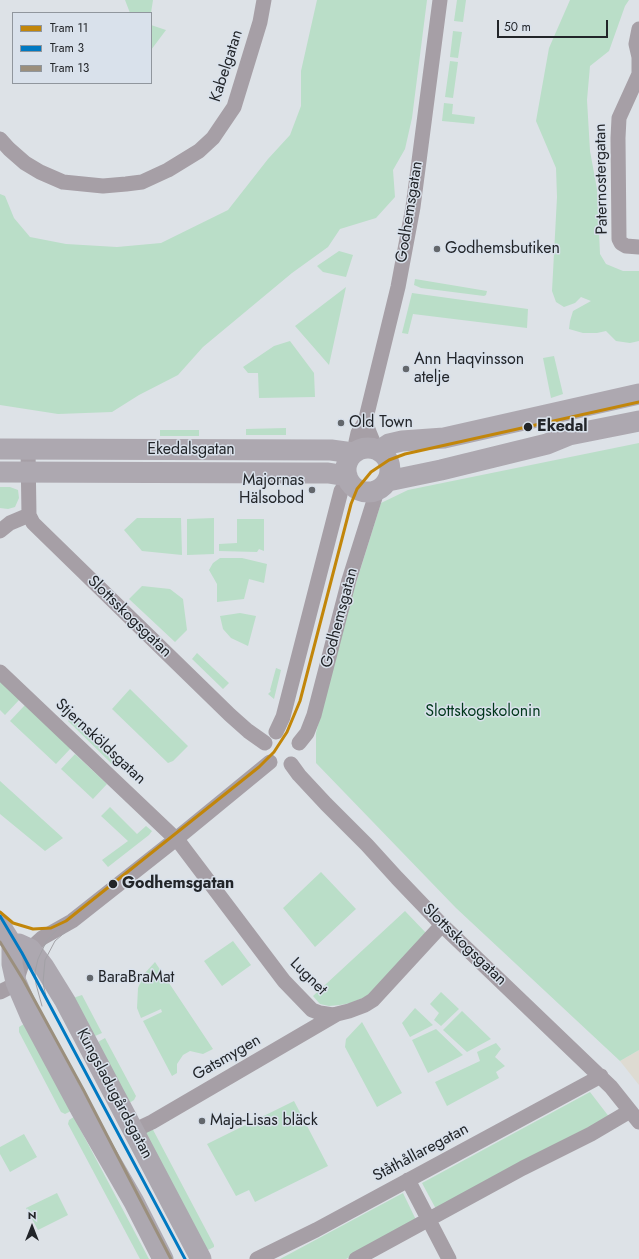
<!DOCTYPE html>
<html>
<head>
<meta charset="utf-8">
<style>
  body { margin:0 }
  #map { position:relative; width:639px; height:1259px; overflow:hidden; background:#dde2e7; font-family:Jost,sans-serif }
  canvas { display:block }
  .legend { position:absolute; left:12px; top:12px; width:140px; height:72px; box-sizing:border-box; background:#d9e1eb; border:1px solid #90969d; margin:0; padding:5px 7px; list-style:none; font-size:12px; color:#222529 }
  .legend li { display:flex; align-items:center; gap:8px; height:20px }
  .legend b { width:20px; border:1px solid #90969d }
  .north { position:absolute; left:12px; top:1207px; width:40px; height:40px; -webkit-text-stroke:3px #d9e1eb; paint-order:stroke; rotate:0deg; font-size:11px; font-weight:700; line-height:16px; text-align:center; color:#222529 }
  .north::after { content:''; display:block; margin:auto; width:14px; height:18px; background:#222529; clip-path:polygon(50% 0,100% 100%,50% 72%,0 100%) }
  .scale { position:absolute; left:497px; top:20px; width:111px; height:18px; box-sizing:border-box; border:2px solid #222529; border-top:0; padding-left:5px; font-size:12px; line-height:14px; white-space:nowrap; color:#222529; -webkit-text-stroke:3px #d9e1eb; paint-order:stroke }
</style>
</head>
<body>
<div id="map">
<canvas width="639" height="1259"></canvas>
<ul class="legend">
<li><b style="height:5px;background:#c2860a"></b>Tram 11</li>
<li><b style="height:5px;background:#0079c2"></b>Tram 3</li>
<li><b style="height:5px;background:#9b8f7d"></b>Tram 13</li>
</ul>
<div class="north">N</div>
<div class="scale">50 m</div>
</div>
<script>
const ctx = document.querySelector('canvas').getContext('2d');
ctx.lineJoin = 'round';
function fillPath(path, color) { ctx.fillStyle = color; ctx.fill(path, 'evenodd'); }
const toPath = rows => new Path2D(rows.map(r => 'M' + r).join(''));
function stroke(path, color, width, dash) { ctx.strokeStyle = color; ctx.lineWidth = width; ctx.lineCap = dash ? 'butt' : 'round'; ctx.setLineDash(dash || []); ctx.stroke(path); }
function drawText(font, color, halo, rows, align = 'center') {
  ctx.font = font + ' Jost,sans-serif'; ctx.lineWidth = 3; ctx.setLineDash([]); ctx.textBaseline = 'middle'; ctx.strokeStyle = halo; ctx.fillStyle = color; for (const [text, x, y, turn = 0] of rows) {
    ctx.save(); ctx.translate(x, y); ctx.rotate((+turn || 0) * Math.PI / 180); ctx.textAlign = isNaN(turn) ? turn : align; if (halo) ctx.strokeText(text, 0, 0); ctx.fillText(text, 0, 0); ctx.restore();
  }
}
const education = toPath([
  [639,1050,639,1085,620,1061]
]);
const green = toPath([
  [125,0,153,0,151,13,130,13],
  [317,0,427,0,412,118,405,149,393,170,395,197,376,218,340,229,328,247,292,273,203,347,178,375,139,395,112,412,58,414,0,405,0,194,5,196,14,218,30,237,66,244,117,247,161,243,228,210,268,159,290,135,301,106,301,71],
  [457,0,466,0,463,22,454,21],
  [570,0,629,0,625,6,609,51,590,66,587,100,590,151,597,189,600,254,606,264,623,271,639,271,639,341,630,343,616,341,606,331,597,333,583,333,569,329,570,321,573,311,591,301,581,297,575,303,564,307,556,302,552,291,557,197,556,168,536,121,549,48],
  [151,25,166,30,151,50],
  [453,31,462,32,458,58,450,57],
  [450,61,458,62,453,98,445,97],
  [444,103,453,104,452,114,475,117,474,124,442,121],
  [339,251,353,255,346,277,323,272,317,266],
  [415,279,487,291,486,295,484,296,421,288,414,285],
  [346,287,329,365,295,326],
  [412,293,528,309,527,328,413,314,408,334,402,333],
  [290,341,314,373,315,397,259,398,258,373,248,373,243,367,274,346],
  [554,356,563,394,551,398,543,358],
  [286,428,286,435,246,435,246,429],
  [160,430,199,430,199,436,160,436],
  [639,443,639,1050,620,1061,456,908,316,763,316,733,352,596,381,503,408,490],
  [0,487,10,487,18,490,19,498,15,507,8,509,0,508],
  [137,518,181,518,182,555,142,551,124,530],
  [214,518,214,554,187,555,187,519],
  [237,519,264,519,264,551,259,549,257,552,219,551,219,544,237,543],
  [220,558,242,558,267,564,264,583,249,579,244,599,217,602,217,584,209,570,213,563],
  [142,586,170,589,183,599,187,630,175,642,129,599],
  [240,613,256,616,248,646,231,638,223,629,220,616],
  [197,653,229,683,223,689,192,659],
  [276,668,281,670,274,699,268,694,271,691,270,690],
  [0,680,20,699,5,715,0,710],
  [130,689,188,746,173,761,168,763,112,709],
  [25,705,71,748,56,764,10,721],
  [72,716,120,762,115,767,68,721],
  [75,754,107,784,93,799,61,769],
  [0,781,63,838,45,851,0,814],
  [110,807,137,834,146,826,152,831,149,835,108,867,102,860,128,841,101,816],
  [321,872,356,909,315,947,283,908],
  [405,911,427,934,374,991,367,996,351,1003,340,1005,329,1006,320,1004,313,996],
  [233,941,251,965,222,986,204,961],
  [155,962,213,1049,203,1054,190,1051,183,1055,177,1064,177,1073,172,1076,143,1021,162,1012,161,1009,141,1018,137,1008,138,988,144,974],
  [441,992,459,1009,441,1026,434,1020,439,1013,430,1004],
  [82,995,102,1033,95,1036,70,999],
  [415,1008,433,1025,410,1037,402,1023],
  [462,1011,491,1039,467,1052,443,1030],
  [27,1022,75,1109,65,1114,61,1112,19,1032,19,1027],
  [362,1022,402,1093,377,1107,345,1047,346,1039],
  [436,1029,463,1055,428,1073,412,1040],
  [105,1038,136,1096,134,1100,126,1105,98,1042],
  [496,1043,501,1049,495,1057,505,1066,496,1072,499,1078,447,1106,435,1082,480,1061,477,1052],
  [590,1092,610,1118,436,1209,422,1183],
  [294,1101,328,1166,255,1202,249,1190,236,1196,207,1144],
  [77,1115,79,1127,149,1259,140,1259,68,1124,69,1120],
  [151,1126,214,1245,214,1247,202,1253,144,1130],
  [24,1134,37,1157,10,1172,0,1154,0,1147],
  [57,1193,68,1215,38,1230,26,1208],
  [403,1193,417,1222,388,1236,346,1259,280,1259]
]);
const street = toPath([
  [639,29,636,44,639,57,639,74,619,118,618,138,619,239,621,243,626,246,639,247],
  [0,139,9,149,25,163,40,172,63,182,103,186,126,184,142,182,168,170,199,151,213,138,234,107,260,22,264,0],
  [365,422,376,449],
  [28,450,29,515,33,523,230,715,248,731,265,743],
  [357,450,356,442,358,433,365,422,398,287,413,207,440,0],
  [0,531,10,523,29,515],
  [0,672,179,842,284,981,312,1010,320,1013,333,1015,349,1011,365,1005,373,1000,442,925],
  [276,732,283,717,341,491,348,480],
  [299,743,307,733,314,715,349,580,377,491],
  [291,764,299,775,326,804,367,845,397,878,442,925,611,1087,639,1122],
  [0,992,8,988,16,982,21,967,30,949,42,938,72,921,176,839,270,762],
  [133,1131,152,1122,337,1014],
  [408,1180,449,1259],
  [257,1259,316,1230,601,1076],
  [356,1259,523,1168,591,1134,630,1111]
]);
const secondary = toPath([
  '346 470a22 22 0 1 1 44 0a22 22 0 1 1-44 0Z',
  [0,449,331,450,353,453],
  [380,450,389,444,402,441,444,438,639,394],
  [0,472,303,473,328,473,347,476],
  [388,481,441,470,547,444,569,435,639,421],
  [0,925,12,944,12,964,16,982,31,1017,81,1110,134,1202,163,1259],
  [12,944,19,944,30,949,44,967,65,1001,201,1259]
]);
const tram = toPath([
  [47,1001,43,983,45,960,55,941,70,928],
  [42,1006,36,984,35,972,38,959,47,940,66,921]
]);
const tram1 = toPath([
  [0,912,13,923,33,929,51,928,66,921,259,767,274,752,287,732,300,701,351,504,357,489,371,472,389,460,405,454,639,402]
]);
const tram2 = toPath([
  [0,916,22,953,185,1259]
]);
const tram3 = toPath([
  [0,942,24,981,84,1091,171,1259]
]);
const markers = [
  [437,249,4,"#63676c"],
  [406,369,4,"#63676c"],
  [341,423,4,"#63676c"],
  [528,427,5,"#222529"],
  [312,490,4,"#63676c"],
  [113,884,5,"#222529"],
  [90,978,4,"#63676c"],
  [202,1121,4,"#63676c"]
];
const streetNames = [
  ["Kabelgatan",227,66,-72],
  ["Paternostergatan",602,179,-91],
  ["Godhemsgatan",410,212,-81],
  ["Ekedalsgatan",191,450],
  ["Slottsskogsgatan",129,617,44],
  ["Godhemsgatan",340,618,-75],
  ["Stjernsköldsgatan",100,742,43],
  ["Slottsskogsgatan",464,945,44],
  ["Lugnet",308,977,45],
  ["Gatsmygen",227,1058,-30],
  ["Kungsladugårdsgatan",114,1094,62],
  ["Ståthållaregatan",421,1153,-28]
];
const poiNames = [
  ["Godhemsbutiken",445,249],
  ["Ann Haqvinsson",414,360],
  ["atelje",414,378],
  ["Old Town",349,423],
  ["Majornas",304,481,"right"],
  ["Hälsobod",304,499,"right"],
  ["BaraBraMat",98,978],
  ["Maja-Lisas bläck",210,1121]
];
const stopNames = [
  ["Ekedal",537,427],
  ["Godhemsgatan",122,884]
];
const parkNames = [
  ["Slottskogskolonin",483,712]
];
fillPath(education, '#dedbd2');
fillPath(green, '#badec8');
stroke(street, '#a69fa6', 15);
stroke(secondary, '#ada8b0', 21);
stroke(tram, '#a2a1a6', 1);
stroke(tram1, '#c2860a', 3);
stroke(tram2, '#0079c2', 3);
stroke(tram3, '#9b8f7d', 3);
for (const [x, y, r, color] of markers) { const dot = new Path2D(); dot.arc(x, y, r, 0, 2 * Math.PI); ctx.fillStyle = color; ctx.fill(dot); stroke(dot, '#d9e1eb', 1.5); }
drawText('16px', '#222529', '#d9e1eb', streetNames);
drawText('16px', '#222529', '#d9e1eb', poiNames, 'left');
drawText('bold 16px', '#222529', '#d9e1eb', stopNames, 'left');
drawText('16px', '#01381b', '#d9e1eb', parkNames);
</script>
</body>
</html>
